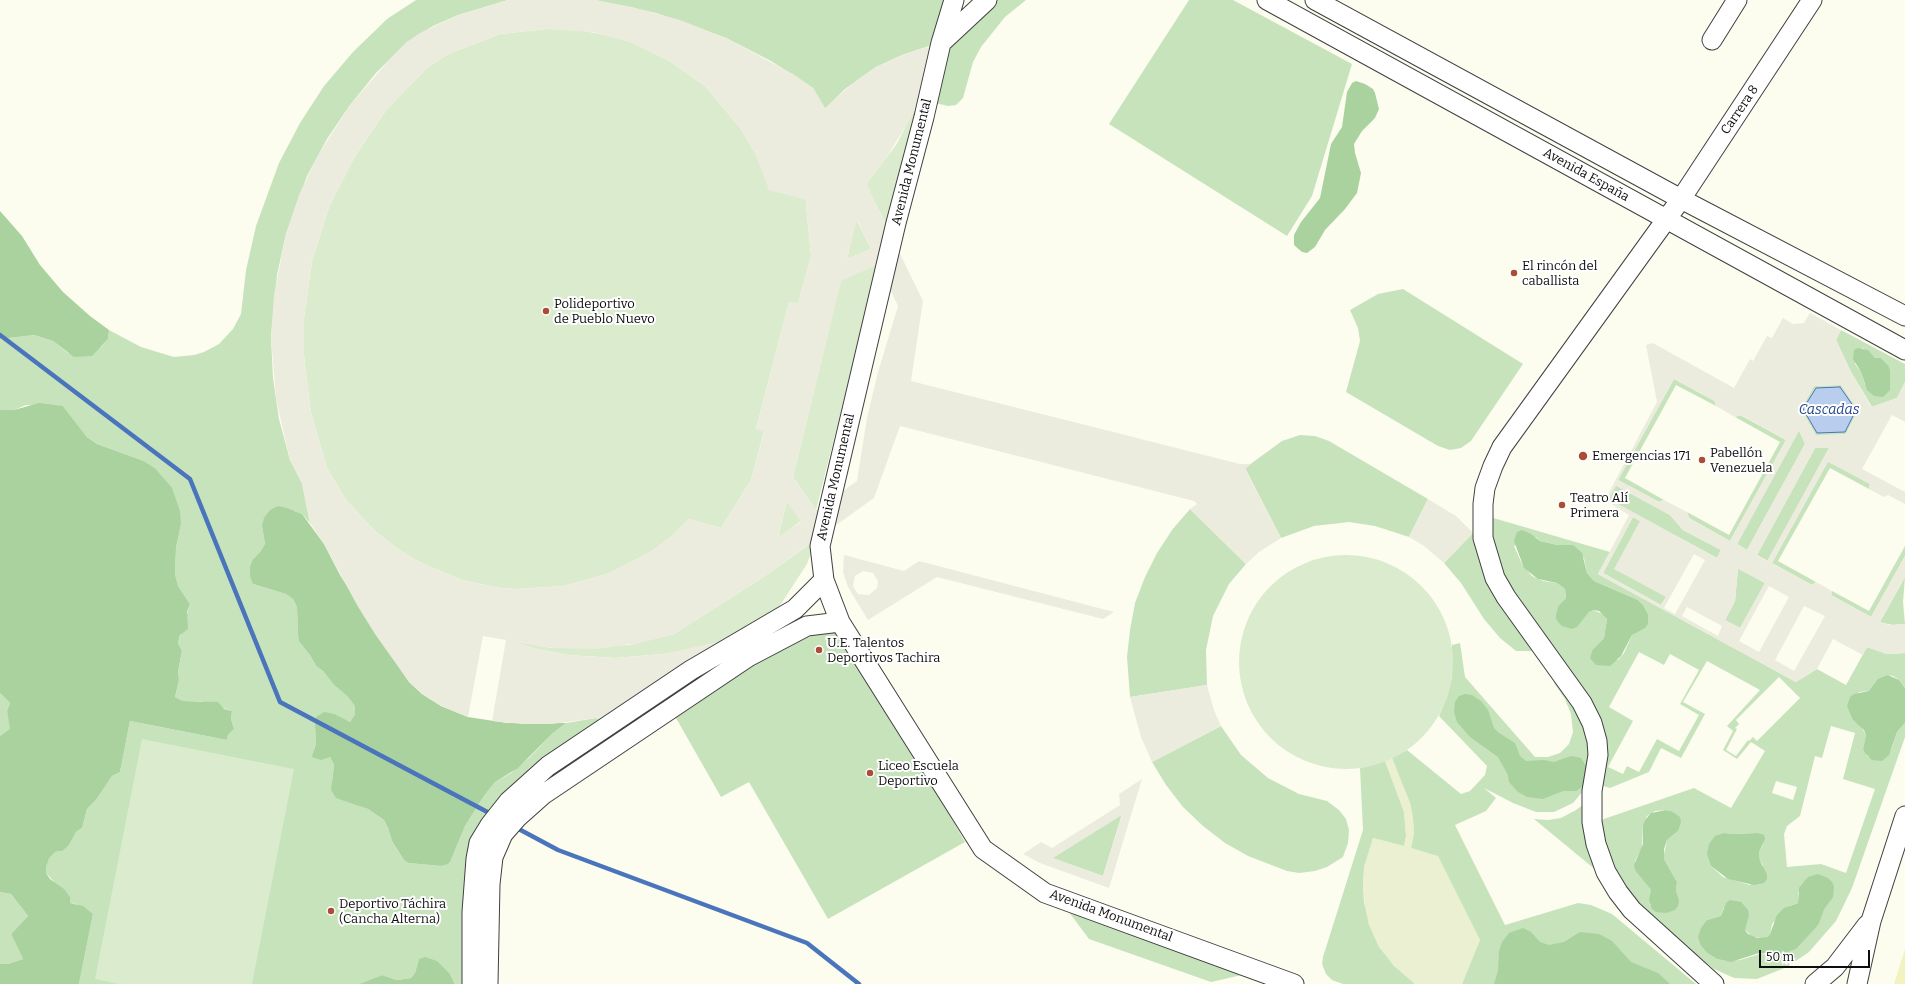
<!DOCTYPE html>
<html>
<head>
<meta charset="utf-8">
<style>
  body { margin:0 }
  #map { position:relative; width:1905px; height:984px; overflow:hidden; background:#fcfdef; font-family:Bitter,serif }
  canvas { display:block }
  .scale { position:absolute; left:1759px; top:950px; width:111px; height:18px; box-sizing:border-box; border:2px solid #0d0d0d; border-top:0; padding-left:5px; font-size:12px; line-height:14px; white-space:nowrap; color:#0d0d0d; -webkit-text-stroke:3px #fff; paint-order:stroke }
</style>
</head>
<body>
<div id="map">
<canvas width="1905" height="984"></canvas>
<div class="scale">50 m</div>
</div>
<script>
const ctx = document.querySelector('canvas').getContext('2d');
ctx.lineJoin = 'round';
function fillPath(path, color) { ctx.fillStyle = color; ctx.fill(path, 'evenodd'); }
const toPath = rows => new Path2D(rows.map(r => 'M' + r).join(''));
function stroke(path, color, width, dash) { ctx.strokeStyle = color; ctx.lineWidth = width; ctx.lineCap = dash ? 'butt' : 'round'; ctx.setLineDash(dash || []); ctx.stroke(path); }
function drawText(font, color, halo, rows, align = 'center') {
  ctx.font = font + ' Bitter,serif'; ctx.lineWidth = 4; ctx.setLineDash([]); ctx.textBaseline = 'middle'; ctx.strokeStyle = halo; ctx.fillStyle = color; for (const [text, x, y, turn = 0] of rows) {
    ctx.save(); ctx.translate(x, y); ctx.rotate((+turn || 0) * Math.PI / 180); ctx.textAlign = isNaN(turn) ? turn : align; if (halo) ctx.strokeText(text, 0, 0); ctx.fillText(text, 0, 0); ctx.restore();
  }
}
const farmland = toPath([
  [1392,758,1410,803,1413,818,1414,833,1411,848,1438,855,1480,940,1462,984,1415,984,1402,974,1386,957,1379,947,1369,926,1365,908,1363,884,1364,867,1371,844,1373,838,1404,846,1406,836,1404,812,1385,761]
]);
const green = toPath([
  [416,0,508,0,458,15,433,26,407,42,376,73,350,105,327,139,307,176,286,234,277,275,271,337,273,378,279,419,290,460,302,483,310,523,302,514,295,511,262,526,265,544,260,552,253,559,253,584,286,594,293,599,297,607,298,633,316,666,323,671,334,685,347,696,355,706,356,715,350,722,342,719,316,717,315,726,316,743,314,749,330,757,334,765,332,781,360,806,368,809,384,820,388,828,392,841,404,860,408,863,441,866,451,860,465,826,484,796,495,782,511,773,530,757,553,733,566,723,596,718,611,723,509,801,472,984,455,984,453,980,419,959,415,973,411,978,397,980,382,975,359,984,79,984,93,914,76,904,70,903,56,884,46,873,46,867,48,858,55,852,62,851,76,832,82,828,87,809,96,800,112,776,120,772,130,721,227,740,228,735,234,729,231,719,232,711,201,701,183,701,175,697,179,680,178,671,182,651,178,643,190,604,178,586,175,574,176,548,181,524,163,478,155,468,144,461,97,444,87,437,63,406,26,405,14,410,0,410,0,339,34,335,53,341,68,353,101,347,108,339,109,330,141,347,174,357,194,355,204,352,219,344,233,329,241,314,246,270,256,226,279,163,300,123,324,86,353,52,387,19],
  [595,0,954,0,941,42,987,0,1026,0,1005,17,981,47,973,62,963,98,956,105,948,106,927,101,929,46,902,55,876,67,845,89,825,109,813,88,771,61,726,38,656,13],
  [1189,0,1233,0,1352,64,1312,196,1287,236,1109,124],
  [1403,289,1523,364,1471,441,1461,448,1450,450,1438,446,1346,392,1360,341,1358,328,1350,310,1378,294],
  [1841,330,1905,364,1905,382,1897,398,1872,407,1851,372,1836,340],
  [1863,348,1875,358,1881,358,1888,365,1890,385,1865,385,1861,372,1855,364],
  [1674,379,1715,401,1716,406,1676,385,1625,478,1664,500,1659,502,1618,480],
  [1841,385,1858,410,1846,434,1816,436,1801,409,1814,386],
  [1740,415,1786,440,1730,541,1689,518,1687,512,1729,535,1780,442,1735,417],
  [1799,430,1805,444,1747,550,1737,544],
  [1300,435,1315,436,1329,441,1428,499,1409,537,1375,526,1349,522,1314,526,1281,538,1245,468,1282,441],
  [1815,448,1829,448,1768,561,1757,555],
  [1828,461,1870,484,1869,489,1830,468,1778,561,1816,582,1812,585,1772,563],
  [1616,485,1670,515,1683,530,1721,550,1717,558,1608,499],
  [1190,509,1246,564,1229,584,1213,616,1206,650,1207,685,1130,697,1127,657,1130,630,1135,603,1145,577,1157,553,1172,530],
  [1490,517,1610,552,1598,574,1796,682,1817,669,1846,685,1867,647,1887,654,1905,653,1905,702,1905,688,1899,680,1893,676,1888,675,1869,691,1859,692,1853,720,1861,726,1866,735,1863,749,1868,757,1891,750,1897,732,1905,723,1905,737,1852,888,1836,921,1809,952,1787,967,1757,979,1734,978,1714,969,1647,915,1615,876,1598,821,1694,788,1731,808,1765,751,1751,742,1737,759,1723,750,1733,731,1727,726,1760,690,1707,661,1683,702,1705,714,1681,758,1661,748,1649,772,1610,788,1600,785,1604,760,1511,593,1495,556],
  [1536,537,1540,541,1557,545,1584,558,1587,573,1594,581,1638,600,1643,605,1648,614,1636,632,1632,635,1624,653,1618,660,1593,649,1604,638,1607,619,1604,615,1594,610,1589,612,1576,627,1572,629,1559,605,1566,598,1565,589,1557,583,1543,581,1532,576,1522,564,1514,546],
  [1639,652,1664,665,1670,654,1699,670,1680,704,1699,715,1679,751,1657,739,1639,772,1627,766,1623,774,1608,767,1633,721,1609,707],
  [1779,677,1800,698,1757,741,1753,737,1749,741,1748,740,1736,756,1726,750,1737,729,1735,728,1739,724,1736,720],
  [1831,726,1855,733,1843,779,1875,789,1846,873,1821,864,1787,867,1784,834,1787,826,1800,816,1815,756,1822,758],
  [1776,781,1797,787,1793,800,1772,793],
  [1666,810,1671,811,1678,831,1667,840,1664,854,1664,859,1677,882,1676,891,1678,906,1650,905,1651,890,1642,878,1635,861,1642,848,1643,825,1647,816,1655,811],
  [1724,833,1734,834,1758,833,1763,844,1759,852,1760,861,1763,865,1750,885,1723,877,1711,866],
  [1808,877,1830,901,1824,910,1819,924,1782,954,1763,953,1740,960,1726,961,1717,959,1707,953,1701,946,1707,920,1721,916,1724,907,1752,937,1762,938,1767,937,1770,934,1772,924,1789,906,1798,903,1798,893,1802,884],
  [1633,517,1640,521,1666,597,1661,605,1603,573],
  [1473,533,1533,649,1531,651,1516,651,1500,638,1484,619,1461,583,1444,563],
  [1905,546,1905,556,1871,617,1831,595,1832,591,1869,611],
  [1738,568,1765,583,1740,628,1725,620,1735,601],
  [1905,577,1903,602,1905,624,1893,625,1883,623,1880,622],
  [821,626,841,636,895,719,965,842,828,919,749,782,721,797,668,704],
  [1460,643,1465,677,1535,757,1548,757,1560,753,1569,744,1573,732,1571,714,1565,699,1554,683,1554,678,1590,719,1589,784,1573,803,1554,812,1536,812,1513,803,1484,788,1496,798,1486,811,1455,825,1505,925,1578,903,1591,905,1612,914,1696,984,1462,984,1480,940,1438,856,1411,848,1414,833,1413,818,1410,803,1392,758,1407,750,1461,794,1470,791,1485,775,1487,766,1439,716,1447,697,1452,678,1452,645],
  [0,693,10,703,7,711,11,729,0,736],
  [1221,726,1241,755,1268,778,1299,794,1327,801,1339,810,1346,819,1349,830,1348,843,1343,857,1327,867,1315,871,1299,873,1287,871,1248,856,1225,843,1203,826,1183,807,1166,785,1152,762],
  [1385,761,1404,812,1406,836,1404,846,1373,838,1364,867,1363,884,1364,902,1369,925,1379,947,1394,966,1415,984,1343,984,1332,980,1326,974,1322,964,1323,957,1363,830,1360,768],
  [1584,804,1597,871,1534,819,1548,820,1561,818,1576,810],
  [1122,814,1103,876,1052,858],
  [0,892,11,894,28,916,11,934,23,959,8,964,0,964],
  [1060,900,1255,972,1211,982,1089,939]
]);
const forest = toPath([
  [1356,81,1365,84,1373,89,1375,93,1379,109,1375,118,1362,131,1354,144,1355,153,1361,173,1357,193,1345,209,1325,230,1315,247,1307,253,1302,252,1294,245,1294,235,1301,222,1320,198,1331,144,1342,127,1347,92,1352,83],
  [0,211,22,236,40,265,63,292,90,316,109,330,108,339,92,356,74,357,53,341,34,335,0,339],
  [1858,348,1868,350,1875,358,1881,358,1888,365,1890,370,1890,390,1883,397,1874,396,1867,390,1861,372,1853,359,1854,350],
  [39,403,63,406,87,437,97,444,144,461,155,468,172,488,180,511,181,524,176,548,175,574,178,586,190,604,187,612,188,629,180,635,178,643,182,651,178,671,179,680,175,697,183,701,218,702,224,709,232,711,231,719,234,729,228,735,227,740,130,721,120,772,112,776,96,800,87,809,82,828,76,832,68,846,62,851,55,852,49,858,46,867,46,873,50,879,64,889,70,897,70,903,83,906,93,914,79,984,0,984,0,964,8,964,23,959,11,934,28,916,11,894,0,892,0,736,10,729,7,711,10,703,0,693,0,410,14,410],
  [278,506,287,508,302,514,324,544,340,575,409,682,422,694,441,706,468,717,507,723,566,723,553,733,518,768,495,782,484,796,465,826,451,860,448,864,441,866,408,863,404,860,392,841,388,828,384,820,368,809,336,798,331,790,334,765,330,757,321,760,312,757,316,743,315,726,316,717,324,712,334,714,350,722,355,715,355,706,347,696,334,685,323,671,316,666,310,655,299,641,298,633,297,607,293,599,286,594,253,584,250,576,250,567,253,559,260,552,265,544,262,526,264,518,270,510],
  [1522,530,1531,534,1540,541,1557,545,1573,545,1582,553,1587,573,1594,581,1638,600,1643,605,1648,614,1648,624,1645,628,1632,635,1621,656,1610,666,1596,665,1590,658,1593,649,1604,638,1607,619,1599,611,1594,610,1589,612,1577,627,1572,629,1562,626,1559,623,1556,619,1556,614,1559,605,1566,598,1565,589,1557,583,1538,579,1524,568,1514,541,1517,532],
  [1888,675,1899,680,1905,688,1905,723,1897,732,1889,755,1882,761,1872,760,1865,753,1863,749,1866,735,1864,730,1853,720,1847,706,1850,697,1854,694,1869,691,1878,679],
  [1465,694,1472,695,1481,701,1488,710,1494,728,1499,733,1515,743,1520,756,1526,761,1544,760,1554,762,1571,756,1581,758,1587,767,1585,781,1582,787,1576,791,1563,791,1543,799,1527,797,1518,792,1509,782,1508,775,1498,757,1470,737,1457,722,1454,712,1455,702,1459,696],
  [1666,810,1671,811,1680,817,1681,822,1678,831,1667,840,1664,849,1664,859,1677,882,1676,891,1679,901,1678,906,1675,910,1666,913,1656,912,1652,909,1649,900,1651,890,1635,870,1634,865,1643,844,1643,825,1645,820,1651,813],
  [1724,833,1734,834,1758,833,1764,835,1765,839,1759,852,1760,861,1767,874,1767,879,1764,883,1754,885,1728,879,1711,866,1707,854,1709,844,1715,836],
  [1818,874,1828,878,1832,882,1834,886,1833,897,1824,910,1819,924,1796,949,1782,954,1759,953,1731,962,1717,959,1707,953,1701,946,1698,937,1701,928,1707,920,1721,916,1726,903,1730,900,1741,902,1748,910,1749,915,1745,930,1748,934,1757,938,1767,937,1770,934,1777,915,1784,908,1798,903,1799,888,1805,880,1808,877],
  [1523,928,1531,932,1540,942,1549,945,1564,942,1580,932,1599,934,1612,941,1631,962,1658,973,1670,984,1494,984,1498,971,1499,951,1502,942,1509,933],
  [425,957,437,961,449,973,455,984,359,984,382,975,397,980,411,978,415,973,419,959]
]);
const sand = toPath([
  [1905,949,1905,984,1894,984]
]);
const pitch = toPath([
  [547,29,580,30,618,38,633,43,668,60,705,86,741,129,756,155,770,190,807,199,806,204,811,256,798,304,789,302,756,429,764,431,751,480,721,528,689,519,672,536,652,551,610,573,564,586,517,589,500,588,462,580,419,562,398,549,375,531,346,500,327,468,311,413,304,356,304,318,312,261,329,207,355,156,387,109,427,68,448,54,500,34],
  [919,101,888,229,866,184,896,145],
  [856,219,871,249,847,259],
  [878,264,816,510,793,477,841,280],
  [787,501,801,521,778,538],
  [810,544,811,553,807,564,781,604,768,617,740,640,663,654,615,658,568,655,537,649,507,640,552,648,629,645,674,634,762,578],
  '1239 662a107 107 0 1 1 214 0a107 107 0 1 1-214 0Z',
  [142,739,294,769,252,984,119,984,95,979]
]);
const plaza = toPath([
  [508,0,595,0,632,7,680,20,726,38,793,74,813,88,825,108,853,83,876,67,902,55,941,43,912,116,886,158,866,184,923,301,911,381,1240,464,1251,464,1245,469,1281,538,1259,552,1246,564,1190,509,1197,504,1194,501,900,426,874,498,762,578,674,634,644,642,598,649,552,648,513,641,537,649,568,655,615,658,663,654,723,641,611,723,596,718,552,724,522,724,492,721,506,640,483,636,468,717,441,706,422,694,409,682,375,634,357,605,324,544,310,523,302,483,290,460,276,399,271,337,274,295,286,234,299,195,317,157,350,105,391,58,407,42,420,33,458,15],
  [547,29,592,32,633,43,668,60,705,86,741,129,756,155,769,190,807,200,806,204,811,256,798,304,789,302,756,429,764,432,751,480,721,528,689,519,672,536,652,551,610,573,564,586,517,589,500,588,462,580,419,562,398,549,375,531,346,500,327,468,311,413,304,356,304,318,312,261,329,207,355,156,387,109,427,68,448,54,500,34],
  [857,220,871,249,847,259,847,258],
  [878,264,898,306,878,372,867,418,857,481,816,510,793,477,841,281],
  [787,502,801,522,778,537],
  [1810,313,1841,330,1836,340,1851,372,1871,407,1897,398,1905,382,1905,422,1892,415,1862,469,1905,492,1905,504,1888,495,1884,497,1869,489,1870,484,1828,462,1772,563,1812,585,1816,582,1832,591,1831,595,1871,617,1905,556,1905,577,1880,622,1889,625,1905,624,1905,653,1887,654,1867,647,1863,655,1833,639,1817,669,1796,682,1598,574,1629,515,1605,500,1657,402,1646,345,1653,343,1734,388,1750,359,1753,361,1767,336,1772,338,1783,318,1793,324,1804,323],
  [1674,379,1714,401,1716,406,1735,417,1741,415,1786,440,1730,541,1689,518,1687,512,1664,500,1659,502,1618,480],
  [1841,385,1858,410,1846,434,1816,435,1801,409,1814,386],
  [1799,431,1805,444,1747,550,1737,544],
  [1815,448,1829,448,1767,561,1757,555],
  [1616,486,1670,515,1683,530,1721,550,1717,558,1609,499],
  [1633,517,1640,521,1614,569,1666,597,1661,605,1603,573],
  [1694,554,1705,560,1675,614,1664,608],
  [1738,569,1765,583,1740,628,1725,620,1735,601],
  [1769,586,1789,597,1759,652,1739,641],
  [1804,606,1825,616,1794,671,1775,660],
  [1687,607,1722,626,1718,636,1682,616],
  [1428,499,1456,516,1473,533,1444,563,1424,546,1409,537],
  [844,555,904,571,919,561,1114,612,1103,619,937,577,868,620,848,587,843,572],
  [863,571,873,573,878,581,877,588,869,595,858,594,853,586,855,576],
  [1207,685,1214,710,1221,726,1152,762,1141,737,1130,697],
  [1142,779,1109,888,1040,863,1023,854,1041,842,1052,848,1120,805,1119,794],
  [1122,815,1103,876,1053,858]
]);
const water = toPath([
  [1840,387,1856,410,1845,432,1817,433,1803,409,1816,388,1840,387]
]);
const stream = toPath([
  [0,335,190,479,280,702,493,815],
  [515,827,558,850,807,943,859,984]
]);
const minor = toPath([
  [954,0,941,43,924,117,896,223,820,546,824,580,840,622,983,849,1045,893,1294,984],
  [1267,0,1905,350],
  [1315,0,1681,199,1905,316],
  [1712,40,1737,0],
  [942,42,987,0],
  [472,984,472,912,476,859,479,843,490,825,509,801,548,766,691,670,795,609,824,580],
  [488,984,490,884,493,857,503,834,517,818,544,794,748,657,807,626,840,622],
  [1714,984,1632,910,1618,892,1606,872,1596,844,1592,822,1592,791,1598,755,1597,741,1592,723,1582,703,1506,597,1495,578,1483,538,1483,504,1485,488,1493,466,1502,447,1681,199,1812,0],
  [1815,984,1835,967,1867,925],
  [1857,984,1871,921,1905,816]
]);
const markers = [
  [1514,273,4,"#ab4c36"],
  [546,311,4,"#ab4c36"],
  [1583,456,5,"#ab4c36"],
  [1702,460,4,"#ab4c36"],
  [1562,505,4,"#ab4c36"],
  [819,650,4,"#ab4c36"],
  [870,773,4,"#ab4c36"],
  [331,911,4,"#ab4c36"]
];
const streetNames = [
  ["Carrera 8",1740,110,-56],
  ["Avenida Monumental",912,162,-76],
  ["Avenida España",1586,175,29],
  ["Avenida Monumental",836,477,-77],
  ["Avenida Monumental",1111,916,20]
];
const poiNames = [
  ["El rincón del",1522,266],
  ["caballista",1522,281],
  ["Polideportivo",554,304],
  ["de Pueblo Nuevo",554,319],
  ["Pabellón",1710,453],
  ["Venezuela",1710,468],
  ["Emergencias 171",1592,456],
  ["Teatro Alí",1570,498],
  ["Primera",1570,513],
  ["U.E. Talentos",827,643],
  ["Deportivos Tachira",827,658],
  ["Liceo Escuela",878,766],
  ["Deportivo",878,781],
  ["Deportivo Táchira",339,904],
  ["(Cancha Alterna)",339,919]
];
const waterNames = [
  ["Cascadas",1829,410]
];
fillPath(farmland, '#ebf0d2');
fillPath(green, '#c7e3bc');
fillPath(forest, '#a9d29e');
fillPath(sand, '#f2f3c1');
fillPath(pitch, '#daeccd');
fillPath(plaza, '#ececde');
fillPath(water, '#b9ceee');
stroke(water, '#4a74bc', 1);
stroke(stream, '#4a74bc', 4.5);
stroke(minor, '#404040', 21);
stroke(minor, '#fff', 19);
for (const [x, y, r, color] of markers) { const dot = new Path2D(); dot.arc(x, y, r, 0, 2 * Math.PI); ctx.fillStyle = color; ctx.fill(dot); stroke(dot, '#fff', 1.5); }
drawText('13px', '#0d0d0d', '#fff', streetNames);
drawText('13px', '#0d0d0d', '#fff', poiNames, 'left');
drawText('italic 14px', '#26488f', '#fff', waterNames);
</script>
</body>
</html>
